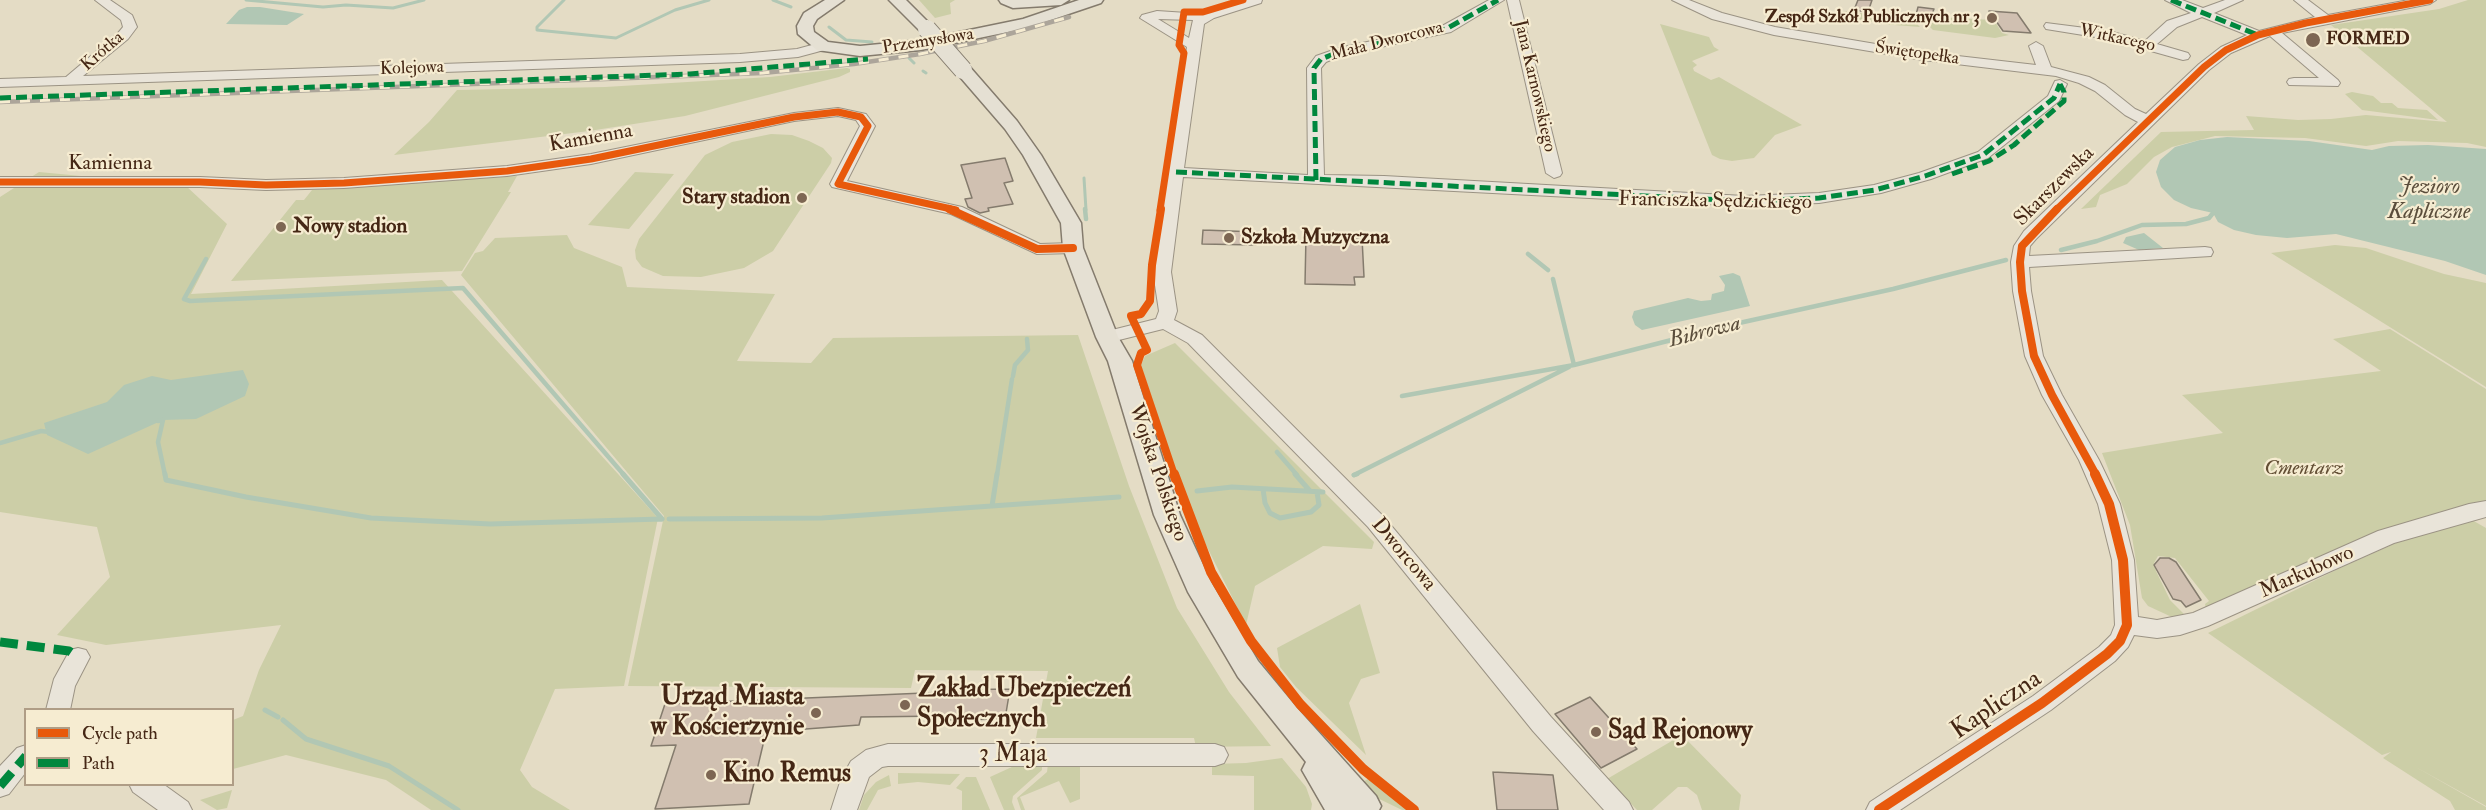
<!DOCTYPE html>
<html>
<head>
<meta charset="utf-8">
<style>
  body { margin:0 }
  #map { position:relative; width:2486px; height:810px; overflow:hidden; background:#e4dcc5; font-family:"IM FELL Double Pica",serif }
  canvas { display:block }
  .legend { position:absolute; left:24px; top:708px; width:210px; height:78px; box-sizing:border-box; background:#f6ecd1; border:2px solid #af9d86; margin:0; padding:8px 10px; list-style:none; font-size:18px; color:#452715 }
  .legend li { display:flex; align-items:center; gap:12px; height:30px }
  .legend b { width:30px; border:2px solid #af9d86 }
</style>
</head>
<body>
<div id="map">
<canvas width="2486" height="810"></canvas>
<ul class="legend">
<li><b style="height:8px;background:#e8590c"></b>Cycle path</li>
<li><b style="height:8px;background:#00873e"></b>Path</li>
</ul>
</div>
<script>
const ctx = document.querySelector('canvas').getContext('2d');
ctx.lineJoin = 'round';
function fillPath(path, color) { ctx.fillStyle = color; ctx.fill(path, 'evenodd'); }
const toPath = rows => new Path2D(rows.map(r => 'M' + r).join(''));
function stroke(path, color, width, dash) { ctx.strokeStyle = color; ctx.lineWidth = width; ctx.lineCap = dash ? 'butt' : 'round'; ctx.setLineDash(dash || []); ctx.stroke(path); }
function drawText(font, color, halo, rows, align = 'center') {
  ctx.font = font + ' "IM FELL Double Pica",serif'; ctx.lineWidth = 4.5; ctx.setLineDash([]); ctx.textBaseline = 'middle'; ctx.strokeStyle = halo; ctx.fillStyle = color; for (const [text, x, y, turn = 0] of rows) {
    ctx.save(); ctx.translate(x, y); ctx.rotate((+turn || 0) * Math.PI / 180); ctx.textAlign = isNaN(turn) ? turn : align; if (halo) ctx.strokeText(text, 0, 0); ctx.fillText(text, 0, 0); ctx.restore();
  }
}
const green = toPath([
  [919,0,955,0,950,3,951,14,935,18],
  [2468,0,2486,0,2486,147,2467,143,2398,141,2366,146,2305,138,2215,136,2172,147,2154,157,2127,184,2100,195,2096,207,2081,209,2161,132,2254,130,2246,116,2298,120,2331,119,2366,115,2447,122,2331,25,2439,9],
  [1851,11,1917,24,1920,27,1882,24,1836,15,1839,12],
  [1932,17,1994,20,2002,33,2009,35,1995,38,1933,30,1930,27],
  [1660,24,1709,37,1714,47,1719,50,1692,61,1697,65,1693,68,1694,71,1711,80,1719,77,1802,125,1775,135,1754,158,1732,161,1720,159,1712,155],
  [847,68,850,69,850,72,839,77,685,116,589,131,394,155,429,122,457,90,605,87,770,77],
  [2352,92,2373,96,2381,103,2392,103,2398,108,2427,110,2438,120,2362,110,2345,94],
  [771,134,792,135,809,141,823,148,832,158,831,163,773,251,744,268,701,277,663,276,642,267,636,259,635,250,639,239,705,155,732,142],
  [39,172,186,186,227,224,191,294,442,280,658,518,624,686,555,689,520,770,532,787,570,810,431,810,386,780,286,755,233,769,233,720,243,716,259,670,281,625,106,645,57,635,110,577,97,527,0,512,0,197],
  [635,172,674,174,629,229,588,225],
  [517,176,508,192,511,192,462,271,231,281,296,200,304,200,312,190],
  [567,235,574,248,622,267,627,287,775,294,737,361,811,363,833,338,1078,335,1129,486,1177,608,1229,692,1271,746,1196,747,1194,738,1036,738,1048,671,915,670,911,688,628,686,664,516,461,275,475,253,483,251,495,238],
  [2335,245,2366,248,2444,274,2486,283,2486,387,2271,253],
  [2390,329,2486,389,2486,503,2458,507,2364,538,2206,609,2205,604,2209,601,2175,558,2158,556,2154,563,2156,571,2170,600,2185,615,2174,618,2148,606,2142,598,2130,525,2102,453,2223,433,2182,395,2381,371,2333,339],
  [1175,343,1374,542,1372,549,1323,546,1255,586,1246,625,1188,509,1141,365,1145,356],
  [2472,520,2486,528,2486,806,2414,766,2486,807,2486,810,2455,810,2450,801,2383,758,2391,752,2382,755,2208,633,2338,569,2396,543],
  [1360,604,1380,673,1361,679,1349,703,1366,755,1296,687,1280,667,1277,648],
  [1682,735,1741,795,1739,810,1702,810,1697,795,1687,787,1678,787,1652,810,1637,810,1607,779],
  [1282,758,1306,787,1312,804,1311,810,1254,810,1254,776,1212,775,1212,764,1246,763],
  [1042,763,1042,770,1013,796,1012,802,1015,810,1004,810,990,777,1014,766],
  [1048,764,1080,765,1080,799,1070,803,1059,781,1020,797,1025,810,1021,810,1017,798,1047,772],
  [898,773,960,774,950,785,918,782,898,784],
  [889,775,891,786,878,790,867,810,859,810,864,795,876,782],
  [966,777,976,777,990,810,962,810,962,791,956,788],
  [1368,779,1372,780,1409,810,1402,810,1367,793,1359,784],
  [232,790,227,808,217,810,200,800]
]);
const water = toPath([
  [247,7,260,7,304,14,287,25,226,24,239,10],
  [2227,137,2309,141,2372,150,2389,146,2428,145,2486,149,2486,275,2445,261,2336,234,2287,238,2256,235,2234,230,2218,222,2213,213,2191,208,2174,200,2161,187,2156,172,2160,160,2175,147,2200,140],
  [2144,233,2163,248,2139,250,2123,243,2126,237],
  [1733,273,1740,276,1750,306,1642,330,1635,325,1632,317,1634,311,1688,298,1701,301,1711,300,1712,294,1724,291,1725,285,1719,276],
  [243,370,249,384,245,396,196,419,163,420,88,454,47,435,44,423,107,402,124,385,152,376,171,380]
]);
const streamFar2 = toPath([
  [246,0,323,7,346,5,393,8,424,0],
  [564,0,537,27,537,30,616,38,675,10,709,0],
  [773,0,791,7],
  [829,27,846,40,872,42],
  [909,58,914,63],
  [923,71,926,73],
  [1084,178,1086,210]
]);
const streamFar1 = toPath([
  [1085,209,1086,219],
  [2061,250,2097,241,2142,225,2186,224,2209,218,2213,213],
  [1528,254,1548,270],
  [206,259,184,299,190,301,463,288,624,475],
  [1553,279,1574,365],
  [1013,376,1015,365,1028,350,1027,339],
  [1402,396,1574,365,1730,325,1893,289,2006,260],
  [158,421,163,420,158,442,165,475],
  [0,443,41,431,49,432],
  [1277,452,1297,475],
  [997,475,1012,379],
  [1354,475,1569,367]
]);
const stream = toPath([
  [165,474,166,480,246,497,371,518,490,524,662,519],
  [623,474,662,519],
  [1295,474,1310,491],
  [1354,475,1357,474],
  [1263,489,1265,503,1270,513,1280,518,1311,512,1319,505,1317,492],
  [1197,491,1232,487,1323,492],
  [992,506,997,474],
  [669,519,822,518,1119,497],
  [265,710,278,717],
  [283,720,306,739,389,766,458,810]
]);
const building = toPath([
  [1858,0,1872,0,1868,12,1854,10,1858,0],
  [1918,7,1934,9,1929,21,1915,19,1918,7],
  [1989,11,2017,13,2031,33,2003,31,1989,11],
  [1005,158,1013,181,1004,183,1013,204,988,208,989,211,980,213,968,207,965,199,972,198,961,165,1005,158],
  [1203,230,1257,232,1256,245,1202,244,1203,230],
  [1306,236,1362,238,1364,277,1354,277,1355,285,1305,284,1306,236],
  [2160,558,2169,558,2176,562,2201,600,2186,607,2181,601,2173,599,2154,565,2160,558],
  [1010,689,1005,719,943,720,944,716,861,717,859,725,766,732,749,804,655,809,676,745,651,746,665,704,948,692,948,690,1010,689],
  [1590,697,1637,749,1601,768,1555,714,1590,697],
  [1493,772,1553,775,1558,810,1497,810,1493,772]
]);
const minor = toPath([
  [95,0,110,0,132,15,137,27,128,39,83,76,740,54,797,49,823,42,830,46,828,49,798,57,740,62,0,87,0,79,66,77,118,33,123,27,121,20,95,0],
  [1243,0,1262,0,1261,3,1214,18,1204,24,1184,168,1308,175,1307,68,1316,56,1339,48,1442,26,1489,0,1504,0,1451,32,1343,55,1326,62,1321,68,1324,175,1384,176,1744,196,1819,193,1874,185,1919,173,1978,152,2048,96,2055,81,2060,80,2067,84,2059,101,1988,158,1931,179,1881,193,1819,203,1744,206,1183,177,1171,272,1177,311,1174,320,1202,335,1384,517,1551,717,1629,802,1633,810,1604,810,1533,731,1368,527,1188,343,1163,329,1107,343,1100,341,1098,337,1100,333,1156,319,1159,311,1153,272,1187,47,1140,18,1142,15,1157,11,1202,14,1243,0],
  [1158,19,1193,20,1189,38,1158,19],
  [1507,0,1519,0,1562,173,1560,176,1554,178,1546,173,1507,0],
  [1672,0,1689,0,1722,13,1775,27,1923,52,2036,65,2029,46,2036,42,2043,46,2051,67,2089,77,2105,85,2135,109,2146,114,2199,64,2221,47,2247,35,2202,17,2177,27,2157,44,2188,53,2190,56,2188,59,2183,60,2108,39,2046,29,2044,26,2046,23,2109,31,2145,41,2167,21,2191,13,2165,0,2182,0,2203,8,2225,0,2243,0,2214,13,2259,31,2315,17,2294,0,2308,0,2328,15,2409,0,2436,0,2430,4,2282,33,2338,80,2340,83,2338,86,2289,85,2287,82,2289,79,2294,78,2319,78,2270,36,2231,53,2209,70,2036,239,2030,246,2029,256,2205,247,2211,248,2213,252,2211,256,2029,267,2031,291,2043,356,2062,395,2099,460,2120,504,2134,560,2138,617,2157,620,2193,613,2378,531,2469,504,2486,501,2486,517,2394,543,2208,626,2180,635,2157,638,2134,635,2128,647,2115,661,2051,710,1900,810,1866,810,1870,802,2033,696,2099,647,2111,635,2115,625,2112,560,2098,504,2079,460,2042,395,2025,356,2013,291,2011,262,2014,246,2024,231,2138,122,2125,115,2095,91,2079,83,2056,76,1923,60,1774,35,1712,19,1672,0],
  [838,108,866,114,875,126,847,181,962,207,1040,244,1073,243,1079,244,1081,248,1079,252,1073,253,1037,254,951,214,832,187,830,184,860,126,856,120,838,116,794,121,591,164,507,176,344,188,266,190,200,187,0,187,0,177,200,177,266,180,344,178,507,166,591,154,794,113,838,108],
  [78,648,86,650,90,657,75,686,70,710,46,710,54,679,70,650,78,648],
  [888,744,1215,744,1224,747,1228,755,1224,763,1215,766,888,766,882,767,869,777,857,810,831,810,841,779,851,761,866,750,888,744],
  [26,745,26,772,9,794,0,797,0,766,17,748,26,745],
  [129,784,163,784,188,802,192,810,158,810,133,792,129,784]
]);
const major = toPath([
  [825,0,844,0,817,19,813,26,814,32,828,42,860,46,921,40,1023,19,1079,0,1103,0,1101,3,1027,28,921,50,860,56,817,50,798,34,797,26,804,13,825,0],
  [889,0,906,0,935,29,927,34,921,32,889,0],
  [999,0,1069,0,1061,5,1013,8,1001,3,999,0],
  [963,65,969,66,1017,121,1041,155,1081,223,1083,248,1118,337,1132,361,1180,515,1211,582,1258,661,1297,708,1376,796,1381,806,1379,810,1325,810,1302,770,1306,762,1238,677,1188,592,1154,515,1108,361,1096,337,1063,248,1061,223,1023,155,1005,129,954,70,957,66,963,65]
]);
const rail = toPath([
  [0,102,763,73,854,64,920,54,984,41,1069,17]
]);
const majorBridge = toPath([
  [927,29,963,70]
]);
const quietFar1 = toPath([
  [2171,0,2258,35],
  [0,98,690,74,868,59],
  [1176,172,1744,201,1819,198,1875,190,1925,176,1983,155,2054,98,2060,84],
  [1952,174,1989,161,2014,145,2064,101,2064,92,2060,84],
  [1316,180,1314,68,1321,59,1339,52,1446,29,1498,0]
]);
const quiet = toPath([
  [0,642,69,651,78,657],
  [0,786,26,756]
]);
const cyclewayFar2 = toPath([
  [0,182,200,182,266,185,344,183,507,171,591,159,794,117,838,112,861,117,868,126,838,184,956,210],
  [1160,210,1184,53,1179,45,1184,12,1203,12,1243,0],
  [2056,210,2204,67,2226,50,2258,35,2306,23,2430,0]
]);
const cyclewayFar1 = toPath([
  [949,209,1037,249,1073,248],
  [1161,209,1152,265,1150,301,1141,314,1131,316,1147,350,1141,353,1137,365,1174,475],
  [2057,209,2022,246,2020,262,2022,291,2034,356,2052,395,2096,475]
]);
const cycleway = toPath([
  [1174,474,1211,572,1251,641,1300,704,1363,769,1414,810],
  [1879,810,2042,703,2107,654,2120,641,2127,625,2123,560,2109,504,2095,474]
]);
const markers = [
  [1992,18,6,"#7d6653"],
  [2313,40,8,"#7d6653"],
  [802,198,6,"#7d6653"],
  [281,227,6,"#7d6653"],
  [1229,238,6,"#7d6653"],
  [905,705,6,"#7d6653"],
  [816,713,6,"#7d6653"],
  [1596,732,6,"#7d6653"],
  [711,775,6,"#7d6653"]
];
const farPoinames = [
  ["Zespół Szkół Publicznych nr 3",1980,18],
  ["FORMED",2326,40,"left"]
];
const farStreetnames = [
  ["Witkacego",2117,39,12],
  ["Przemysłowa",928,42,-9],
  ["Mała Dworcowa",1387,42,-14],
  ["Krótka",103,52,-41],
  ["Świętopełka",1917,54,8],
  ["Kolejowa",412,69,-2],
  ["Jana Karnowskiego",1534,86,77]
];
const streetNames = [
  ["Kamienna",591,139,-10],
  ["Kamienna",110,164],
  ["Skarszewska",2055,187,-45],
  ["Franciszka Sędzickiego",1715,202,1],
  ["Wojska Polskiego",1157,473,71],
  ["Dworcowa",1403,555,50],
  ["Markubowo",2307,573,-24]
];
const poiNames = [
  ["Stary stadion",790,198,"right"],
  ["Nowy stadion",293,227],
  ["Szkoła Muzyczna",1241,238]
];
const parkNames = [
  ["Cmentarz",2304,469]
];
const waterNames = [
  ["Jezioro",2429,188],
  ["Kapliczne",2429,213],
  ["Bibrowa",1705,333,-14]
];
const nearPoinames = [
  ["Zakład Ubezpieczeń",917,690],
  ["Społecznych",917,720],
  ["Urząd Miasta",804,698,"right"],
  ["w Kościerzynie",804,728,"right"],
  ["Sąd Rejonowy",1608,732],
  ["Kino Remus",723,775]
];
const nearStreetnames = [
  ["Kapliczna",1997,706,-34],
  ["3 Maja",1013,755]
];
fillPath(green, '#cccea7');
fillPath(water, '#b1c7b4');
stroke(streamFar2, '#b1c7b4', 3);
stroke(streamFar1, '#b1c7b4', 4.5);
stroke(stream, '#b1c7b4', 5);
fillPath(building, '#d0c0b1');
stroke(building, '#847b6d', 1.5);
stroke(minor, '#9b9384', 2);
stroke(major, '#847b6d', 3);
fillPath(minor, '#e9e4d9');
fillPath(major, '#e5e0d3');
stroke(rail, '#aca59a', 4.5);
stroke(rail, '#f6ecd1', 3, [10]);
stroke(majorBridge, '#847b6d', 20, []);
stroke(majorBridge, '#e5e0d3', 18);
stroke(quietFar1, '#00873e', 5, [11, 5]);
stroke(quiet, '#00873e', 9, [18, 9]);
stroke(cyclewayFar2, '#e8590c', 7);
stroke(cyclewayFar1, '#e8590c', 8);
stroke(cycleway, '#e8590c', 10);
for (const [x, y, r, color] of markers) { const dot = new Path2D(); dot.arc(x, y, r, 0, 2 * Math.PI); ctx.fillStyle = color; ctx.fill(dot); stroke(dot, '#f6ecd1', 2); }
drawText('bold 18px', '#452715', '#f6ecd1', farPoinames, 'right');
drawText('18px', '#452715', '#f6ecd1', farStreetnames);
drawText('21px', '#452715', '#f6ecd1', streetNames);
drawText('bold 21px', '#452715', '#f6ecd1', poiNames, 'left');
drawText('italic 21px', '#624e34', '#f6ecd1', parkNames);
drawText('italic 22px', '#5a4d3b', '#f6ecd1', waterNames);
drawText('bold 26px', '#452715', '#f6ecd1', nearPoinames, 'left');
drawText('26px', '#452715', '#f6ecd1', nearStreetnames);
</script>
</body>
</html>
